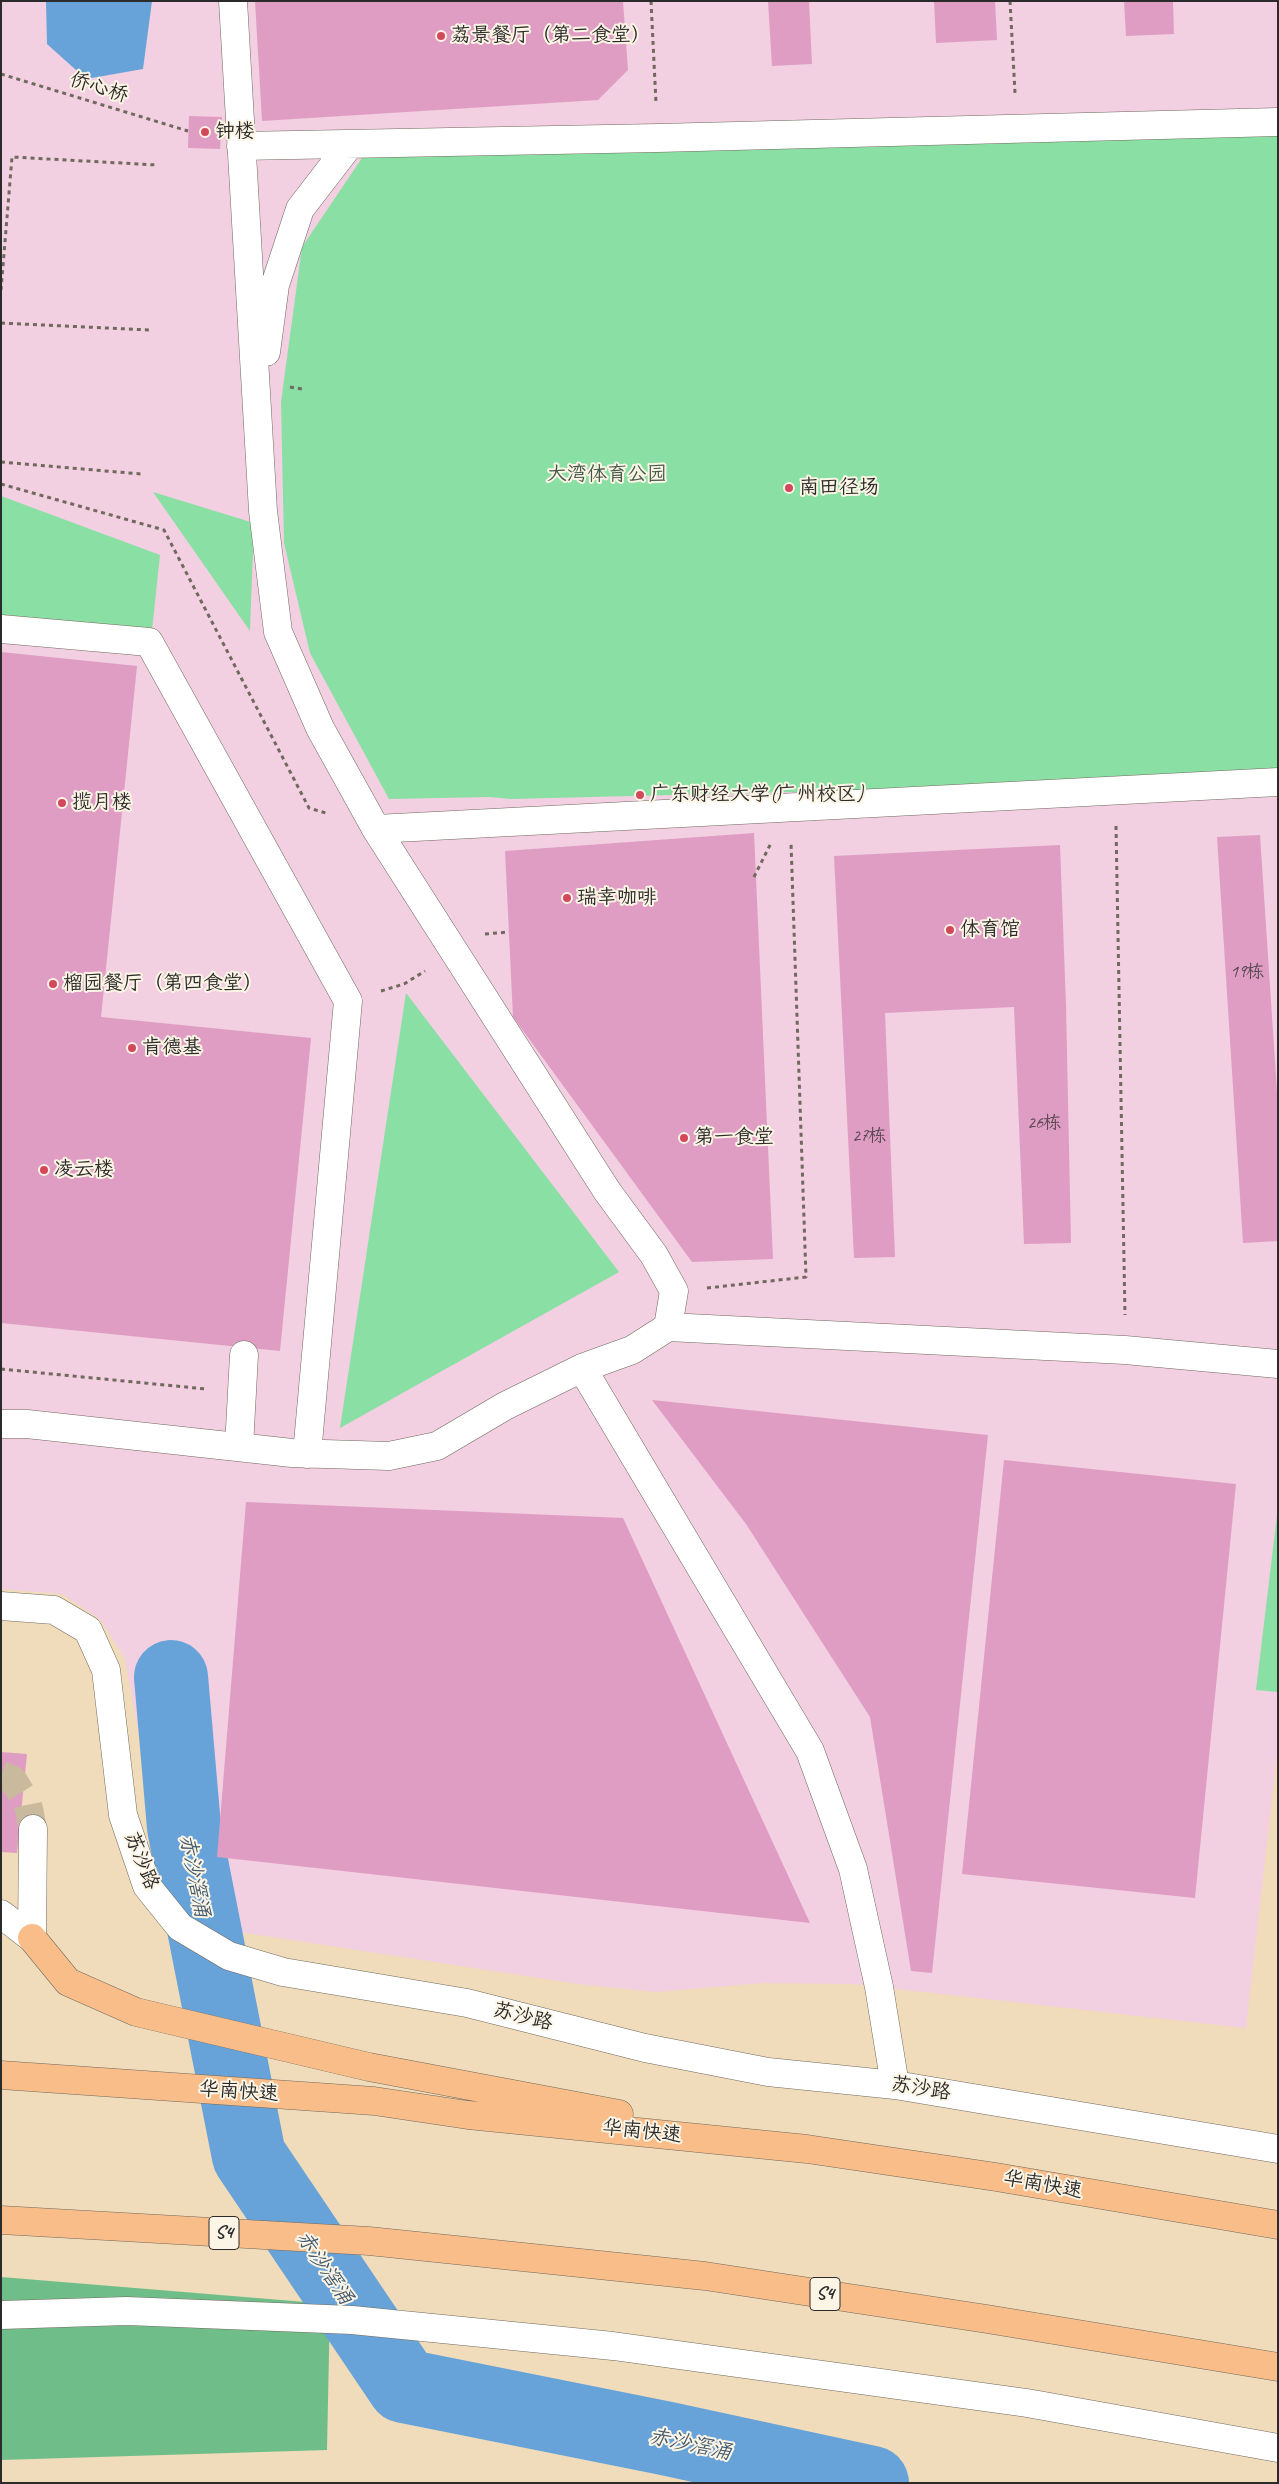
<!DOCTYPE html>
<html>
<head>
<meta charset="utf-8">
<style>
  body { margin:0 }
  #map { position:relative; width:1279px; height:2484px; overflow:hidden; background:#f0dcba; font-family:Caveat,sans-serif }
  canvas { display:block }
  .frame { position:absolute; inset:0; border:2px solid #2b2b2b; pointer-events:none }
</style>
</head>
<body>
<div id="map">
<canvas width="1279" height="2484"></canvas>
<div class="frame"></div>
</div>
<script>
const ctx = document.querySelector('canvas').getContext('2d');
ctx.lineJoin = 'round';
function fillPath(path, color) { ctx.fillStyle = color; ctx.fill(path, 'evenodd'); }
const toPath = rows => new Path2D(rows.map(r => 'M' + r).join(''));
function stroke(path, color, width, dash) { ctx.strokeStyle = color; ctx.lineWidth = width; ctx.lineCap = dash ? 'butt' : 'round'; ctx.setLineDash(dash || []); ctx.stroke(path); }
function drawText(font, color, halo, rows, align = 'center') {
  ctx.font = font + ' Caveat,"LXGW WenKai TC",sans-serif'; ctx.lineWidth = 4; ctx.setLineDash([]); ctx.textBaseline = 'middle'; ctx.strokeStyle = halo; ctx.fillStyle = color; for (const [text, x, y, turn = 0] of rows) {
    ctx.save(); ctx.translate(x, y); ctx.rotate((+turn || 0) * Math.PI / 180); ctx.textAlign = isNaN(turn) ? turn : align; if (halo) ctx.strokeText(text, 0, 0); ctx.fillText(text, 0, 0); ctx.restore();
  }
}
const built = toPath([
  [1,1,1278,1,1278,1744,1246,2028,852,1984,763,1983,656,1992,578,1984,220,1929,191,1911,157,1859,142,1751,125,1659,101,1620,62,1594,1,1589]
]);
const green = toPath([
  [1278,133,1278,772,992,787,511,799,490,797,389,799,310,653,284,543,281,402,302,247,364,155],
  [153,492,254,523,250,631],
  [1,496,160,555,152,630,1,616],
  [406,993,619,1272,340,1428],
  [1278,1507,1278,1692,1256,1690]
]);
const forest = toPath([
  [1,2277,330,2304,327,2450,1,2460]
]);
const water = toPath([
  [46,1,152,1,143,69,86,79,47,44]
]);
const river = toPath([
  [171,1677,184,1827,249,2156,404,2386,664,2438,872,2483]
]);
const building = toPath([
  [255,1,623,1,628,70,598,100,262,121],
  [768,1,809,1,812,64,772,66],
  [934,1,995,1,997,40,936,43],
  [1124,1,1173,1,1174,34,1126,36],
  [189,116,222,117,220,149,188,148],
  [1,652,137,666,101,1017,311,1038,280,1351,1,1323],
  [754,833,773,1259,692,1262,513,1017,505,851],
  [1260,835,1278,1107,1278,1241,1243,1243,1217,837],
  [1060,845,1066,1005,1071,1243,1024,1244,1014,1007,885,1013,895,1257,854,1258,834,856],
  [652,1400,988,1435,932,1973,911,1971,870,1717,746,1524],
  [1004,1460,1236,1484,1195,1898,962,1874],
  [246,1502,623,1518,810,1923,217,1857],
  [1,1752,27,1754,17,1853,1,1852]
]);
const minorTunnel = toPath([
  [1,1775,13,1780,28,1804,33,1829]
]);
const path = toPath([
  [651,1,656,103],
  [1010,1,1015,93],
  [1,74,188,131],
  [1,290,12,157,157,165],
  [1,323,149,330],
  [290,387,302,389],
  [1,462,141,474],
  [1,484,164,530,309,808,326,813],
  [1116,826,1125,1315],
  [754,877,771,843],
  [485,934,509,932],
  [381,991,404,984,425,971],
  [707,1288,806,1277,791,843],
  [1,1369,206,1389]
]);
const minor = toPath([
  [241,146,658,138,1278,122],
  [266,352,275,285,300,209,350,144],
  [1,629,149,642,348,1001,307,1454],
  [376,829,1278,782],
  [668,1327,1125,1350,1278,1364],
  [582,1368,810,1751,853,1869,879,1987,895,2085],
  [1,1424,27,1424,292,1453,389,1456,437,1446,505,1406,582,1368,632,1350,668,1327,674,1291,654,1255,607,1191,376,829,320,728,278,632,263,511,233,1],
  [239,1447,244,1355],
  [1,1606,54,1610,88,1630,106,1670,123,1815,147,1886,180,1927,229,1956,283,1972,467,2003,645,2048,768,2072,895,2085,1278,2149],
  [1,1914,32,1938],
  [32,1938,33,1829],
  [1,2315,127,2311,352,2320,613,2346,1027,2403,1278,2448]
]);
const highway = toPath([
  [32,1938,68,1982,136,2012,369,2067,619,2114],
  [1,2075,374,2101,468,2115,807,2149,996,2177,1278,2225],
  [1,2220,369,2241,705,2276,987,2319,1278,2367]
]);
const markers = [
  [441,36,5,"#d1495b"],
  [205,132,5,"#d1495b"],
  [789,488,5,"#d1495b"],
  [640,795,5,"#d1495b"],
  [62,803,5,"#d1495b"],
  [567,898,5,"#d1495b"],
  [950,930,5,"#d1495b"],
  [53,984,5,"#d1495b"],
  [132,1048,5,"#d1495b"],
  [684,1138,5,"#d1495b"],
  [44,1170,5,"#d1495b"]
];
const numberNames = [
  ["19栋",1247,972],
  ["26栋",1044,1123],
  ["27栋",869,1136]
];
const shields = [
  [224,2233,30],
  [825,2294,30]
];
const shieldNames = [
  ["S4",224,2233],
  ["S4",825,2294]
];
const poiNames = [
  ["荔景餐厅（第二食堂）",451,36],
  ["钟楼",215,132],
  ["南田径场",799,488],
  ["广东财经大学(广州校区)",650,795],
  ["揽月楼",72,803],
  ["瑞幸咖啡",577,898],
  ["体育馆",960,930],
  ["榴园餐厅（第四食堂）",63,984],
  ["肯德基",142,1048],
  ["第一食堂",694,1138],
  ["凌云楼",54,1170]
];
const streetNames = [
  ["侨心桥",99,88,17],
  ["苏沙路",141,1861,68],
  ["苏沙路",523,2017,14],
  ["苏沙路",921,2089,9],
  ["华南快速",239,2092,4],
  ["华南快速",642,2132,6],
  ["华南快速",1043,2185,10]
];
const parkNames = [
  ["大湾体育公园",607,475]
];
const waterNames = [
  ["赤沙滘涌",194,1876,79],
  ["赤沙滘涌",324,2268,56],
  ["赤沙滘涌",690,2445,12]
];
fillPath(built, '#f2cfe1');
fillPath(green, '#8ae0a4');
fillPath(forest, '#6fbe8a');
fillPath(water, '#67a3d8');
stroke(river, '#67a3d8', 74);
fillPath(building, '#df9dc3');
stroke(minorTunnel, '#c9b99d', 28, [28, 14]);
stroke(minor, '#70695d', 29);
stroke(highway, '#70695d', 29);
stroke(path, '#70695d', 3, [4, 4]);
stroke(minor, '#fff', 28);
stroke(highway, '#f8bd89', 28);
for (const [x, y, r, color] of markers) { const dot = new Path2D(); dot.arc(x, y, r, 0, 2 * Math.PI); ctx.fillStyle = color; ctx.fill(dot); stroke(dot, '#fcf5e5', 2); }
drawText('18px', '#584851', null, numberNames);
for (const [x, y, w] of shields) { const box = new Path2D(); box.roundRect(x - w / 2, y - 16.5, w, 33, 4); ctx.fillStyle = '#fcf5e5'; ctx.fill(box); stroke(box, '#2b2b2b', 1); }
drawText('bold 19px', '#2b2b2b', null, shieldNames);
drawText('20px', '#2b2b2b', '#fcf5e5', poiNames, 'left');
drawText('20px', '#2b2b2b', '#fcf5e5', streetNames);
drawText('20px', '#435849', '#fcf5e5', parkNames);
drawText('italic 21px', '#435b70', '#fcf5e5', waterNames);
</script>
</body>
</html>
